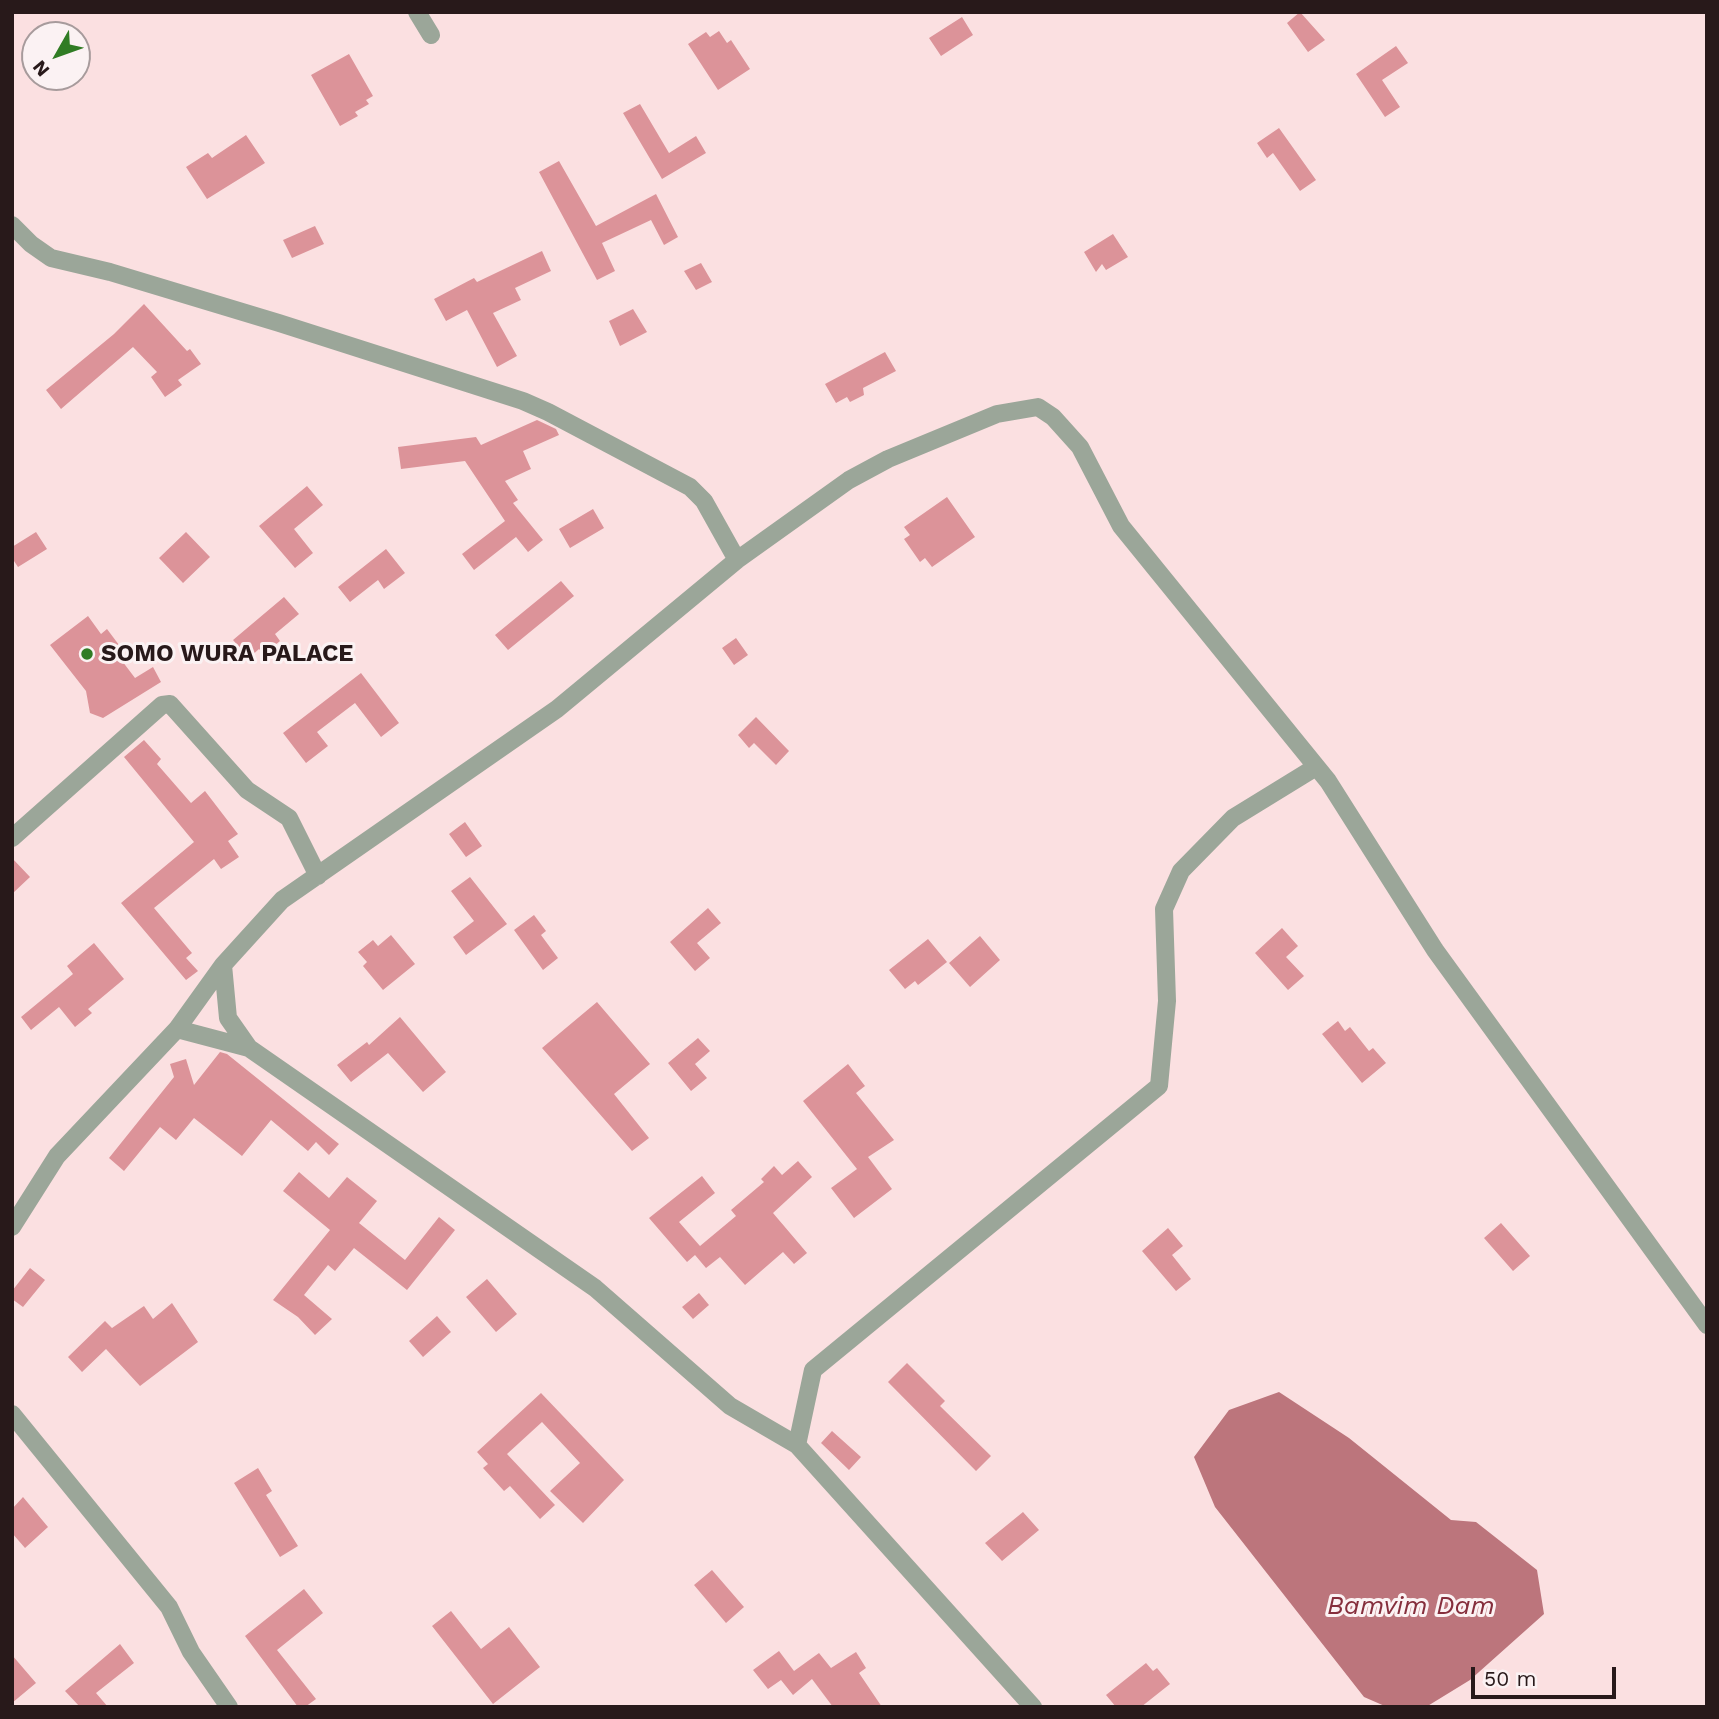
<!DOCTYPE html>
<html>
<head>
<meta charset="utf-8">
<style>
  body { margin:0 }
  #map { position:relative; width:1719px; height:1719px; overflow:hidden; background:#fbe0e1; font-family:"Work Sans",sans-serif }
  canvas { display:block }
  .frame { position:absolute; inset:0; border:14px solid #28191a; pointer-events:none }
  .north { position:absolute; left:21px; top:21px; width:70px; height:70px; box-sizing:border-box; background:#fbf2f3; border:2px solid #a79b9c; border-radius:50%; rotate:230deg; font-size:19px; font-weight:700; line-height:28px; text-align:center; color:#28191a }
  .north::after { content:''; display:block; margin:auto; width:24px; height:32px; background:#307c24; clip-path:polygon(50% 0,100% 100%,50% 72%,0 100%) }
  .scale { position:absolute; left:1471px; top:1667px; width:145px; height:32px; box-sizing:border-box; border:4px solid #28191a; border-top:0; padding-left:9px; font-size:21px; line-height:24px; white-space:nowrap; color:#28191a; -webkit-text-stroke:5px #fbf2f3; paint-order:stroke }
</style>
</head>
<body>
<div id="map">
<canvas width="1719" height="1719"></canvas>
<div class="frame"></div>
<div class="north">N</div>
<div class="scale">50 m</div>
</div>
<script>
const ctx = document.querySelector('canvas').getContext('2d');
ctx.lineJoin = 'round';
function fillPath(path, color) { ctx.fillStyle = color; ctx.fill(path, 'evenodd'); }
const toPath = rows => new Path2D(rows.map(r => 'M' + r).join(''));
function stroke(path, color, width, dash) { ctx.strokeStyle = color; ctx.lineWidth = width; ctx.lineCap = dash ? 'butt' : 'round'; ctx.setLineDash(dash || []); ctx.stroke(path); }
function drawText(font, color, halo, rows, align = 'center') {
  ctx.font = font + ' "Work Sans",sans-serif'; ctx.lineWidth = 6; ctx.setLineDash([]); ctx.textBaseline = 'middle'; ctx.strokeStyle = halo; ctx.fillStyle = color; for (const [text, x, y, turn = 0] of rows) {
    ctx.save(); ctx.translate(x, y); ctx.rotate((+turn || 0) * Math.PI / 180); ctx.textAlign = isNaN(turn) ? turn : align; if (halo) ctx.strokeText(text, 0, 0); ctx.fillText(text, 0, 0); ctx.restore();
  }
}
const water = toPath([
  [1279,1392,1349,1438,1451,1520,1476,1522,1537,1570,1544,1614,1470,1680,1426,1707,1387,1707,1364,1697,1215,1507,1194,1457,1229,1410]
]);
const building = toPath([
  [1300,12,1325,40,1308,52,1287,23],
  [962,17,973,35,941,56,929,38],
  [719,31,727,43,731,40,750,69,718,90,688,44,706,32,710,37],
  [1396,46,1408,63,1382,80,1400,107,1385,117,1356,74],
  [349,54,373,96,366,100,369,104,355,112,358,116,340,126,311,75],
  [640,104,669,153,696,136,706,153,662,179,623,113],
  [1279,128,1316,180,1300,191,1273,153,1267,158,1257,143],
  [246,135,265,163,207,199,186,167,208,153,212,158],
  [559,161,596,226,656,194,678,237,664,245,651,220,602,243,615,271,597,280,539,172],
  [315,226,324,244,292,258,283,240],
  [1113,234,1128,257,1106,270,1102,264,1096,272,1084,252],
  [542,251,551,271,515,288,521,300,493,313,517,356,497,367,467,310,446,321,434,299,474,278,477,282],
  [701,263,712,282,696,290,684,271],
  [144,304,187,351,190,349,201,364,178,380,182,385,165,397,151,377,157,372,133,347,61,409,46,390,114,334],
  [633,309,647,332,620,346,609,321],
  [885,352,896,371,863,388,864,395,850,402,847,397,836,403,825,384],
  [537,420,556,429,559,435,523,451,531,469,505,481,518,500,513,503,543,540,528,552,516,537,474,570,462,554,505,521,465,461,401,469,398,447,476,437,481,445],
  [307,486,323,505,294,529,313,553,295,568,259,526],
  [947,497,975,537,932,567,925,558,920,562,904,539,910,535,904,527],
  [593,509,604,528,570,548,559,529],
  [36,532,47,549,18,567,12,558,12,547],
  [186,532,210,557,183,583,159,558],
  [386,549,405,573,384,589,378,580,350,602,338,587],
  [561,581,574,596,508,650,495,635],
  [284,597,299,614,275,634,280,641,264,654,259,649,249,658,233,640],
  [88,616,101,634,107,629,119,645,113,649,135,678,153,667,161,682,103,718,90,713,86,691,50,645],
  [736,638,748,655,734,665,722,648],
  [361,673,399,723,381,737,355,703,317,732,328,746,306,763,283,733],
  [756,717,789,751,776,765,754,743,749,748,738,735],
  [144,740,161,759,157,764,191,803,205,791,238,834,228,841,239,857,221,869,214,859,154,908,192,953,186,958,198,971,186,980,121,903,194,842,124,757],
  [465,822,482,846,466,857,449,834],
  [12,858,30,877,12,894],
  [470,877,507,924,466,955,453,937,474,921,451,891],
  [708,908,721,923,697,943,710,958,695,971,670,942],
  [534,915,546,931,541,935,558,958,543,970,514,930],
  [1282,928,1298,946,1286,957,1304,976,1288,990,1255,953],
  [391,935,415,964,383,990,363,966,367,962,358,952,373,940,378,946],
  [980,936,1000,960,970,987,949,963],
  [928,939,947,962,918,985,915,981,905,989,889,970],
  [94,943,124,979,88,1009,92,1013,75,1027,59,1007,31,1030,21,1017,73,974,67,966],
  [597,1002,650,1064,614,1094,649,1138,632,1151,542,1048],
  [400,1017,446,1072,423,1092,388,1053,351,1082,337,1065,367,1042,369,1045],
  [1338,1021,1345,1031,1350,1027,1369,1051,1373,1048,1386,1063,1362,1083,1322,1034],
  [698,1038,710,1051,695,1064,707,1078,691,1091,668,1063],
  [220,1052,227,1054,339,1144,329,1155,316,1142,308,1151,271,1120,242,1156,194,1118,176,1140,160,1127,124,1171,109,1158,174,1077,170,1064,186,1059,194,1085],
  [848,1064,865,1086,856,1093,894,1140,868,1157,892,1189,854,1218,831,1188,857,1169,803,1101],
  [798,1161,812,1177,773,1213,807,1253,794,1264,783,1252,745,1285,720,1257,706,1268,695,1255,687,1262,649,1218,702,1176,715,1193,679,1222,700,1246,736,1216,731,1210,764,1182,761,1179,774,1166,782,1175],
  [299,1172,329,1198,347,1177,377,1201,359,1223,405,1260,439,1217,455,1230,407,1290,354,1248,335,1271,328,1265,304,1295,332,1319,315,1335,298,1317,273,1300,330,1230,283,1191],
  [1501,1223,1530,1256,1513,1271,1484,1238],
  [1168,1228,1183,1246,1172,1255,1191,1279,1176,1291,1142,1251],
  [30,1268,45,1280,23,1307,12,1299,12,1291],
  [487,1279,517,1314,496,1332,466,1297],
  [699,1293,709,1305,693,1319,682,1307],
  [172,1303,198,1342,140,1386,106,1349,82,1372,68,1357,105,1321,112,1328,144,1306,153,1319],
  [437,1316,451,1332,423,1357,409,1341],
  [907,1363,945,1401,940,1406,991,1456,976,1471,888,1382],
  [541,1393,624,1480,583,1523,550,1491,580,1463,542,1422,507,1454,555,1505,540,1519,510,1486,504,1491,483,1468,488,1464,477,1452],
  [832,1431,861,1457,849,1470,821,1443],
  [258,1468,272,1491,266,1495,298,1546,280,1557,234,1483],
  [23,1497,48,1527,25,1548,12,1533,12,1509],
  [1023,1512,1039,1530,1002,1561,985,1543],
  [712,1570,744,1607,726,1623,694,1585],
  [304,1589,323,1613,277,1650,316,1699,305,1707,298,1707,245,1636],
  [451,1611,481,1649,509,1627,540,1667,493,1704,432,1626],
  [120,1644,134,1663,96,1693,108,1707,80,1707,65,1691],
  [779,1651,794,1671,819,1653,831,1668,856,1652,866,1668,859,1673,882,1707,833,1707,812,1679,793,1695,781,1680,768,1689,753,1670],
  [12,1655,36,1683,12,1703],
  [1146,1663,1153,1671,1157,1668,1170,1684,1141,1707,1116,1707,1106,1695]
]);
const minor = toPath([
  [417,12,431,35],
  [12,225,31,244,51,258,110,272,279,323,523,401,548,412,690,487,704,501,737,560],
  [12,838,162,705,170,704,247,790,289,818,318,876],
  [223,965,228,1018,249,1048,595,1288,730,1406,797,1445,1033,1707],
  [177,1029,249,1048],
  [12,1227,57,1156,177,1029,223,965,282,900,557,709,737,560,849,480,888,459,997,414,1038,407,1053,417,1080,447,1121,526,1328,781,1435,950,1707,1325],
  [12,1414,169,1607,191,1652,229,1707],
  [797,1445,813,1370,1159,1086,1167,1001,1164,909,1181,871,1233,818,1316,767]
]);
const markers = [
  [87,654,7,"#307c24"]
];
const poiNames = [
  ["SOMO WURA PALACE",101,654]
];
const waterNames = [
  ["Bamvim Dam",1411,1606]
];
fillPath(water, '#bc757c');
fillPath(building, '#dc9399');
stroke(minor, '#9ba699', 18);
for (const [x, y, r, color] of markers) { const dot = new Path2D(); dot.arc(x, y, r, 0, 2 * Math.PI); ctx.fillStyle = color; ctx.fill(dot); stroke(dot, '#fbf2f3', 2.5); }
drawText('bold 24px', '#28191a', '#fbf2f3', poiNames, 'left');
drawText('italic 26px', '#852e3c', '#fbf2f3', waterNames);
</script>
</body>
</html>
